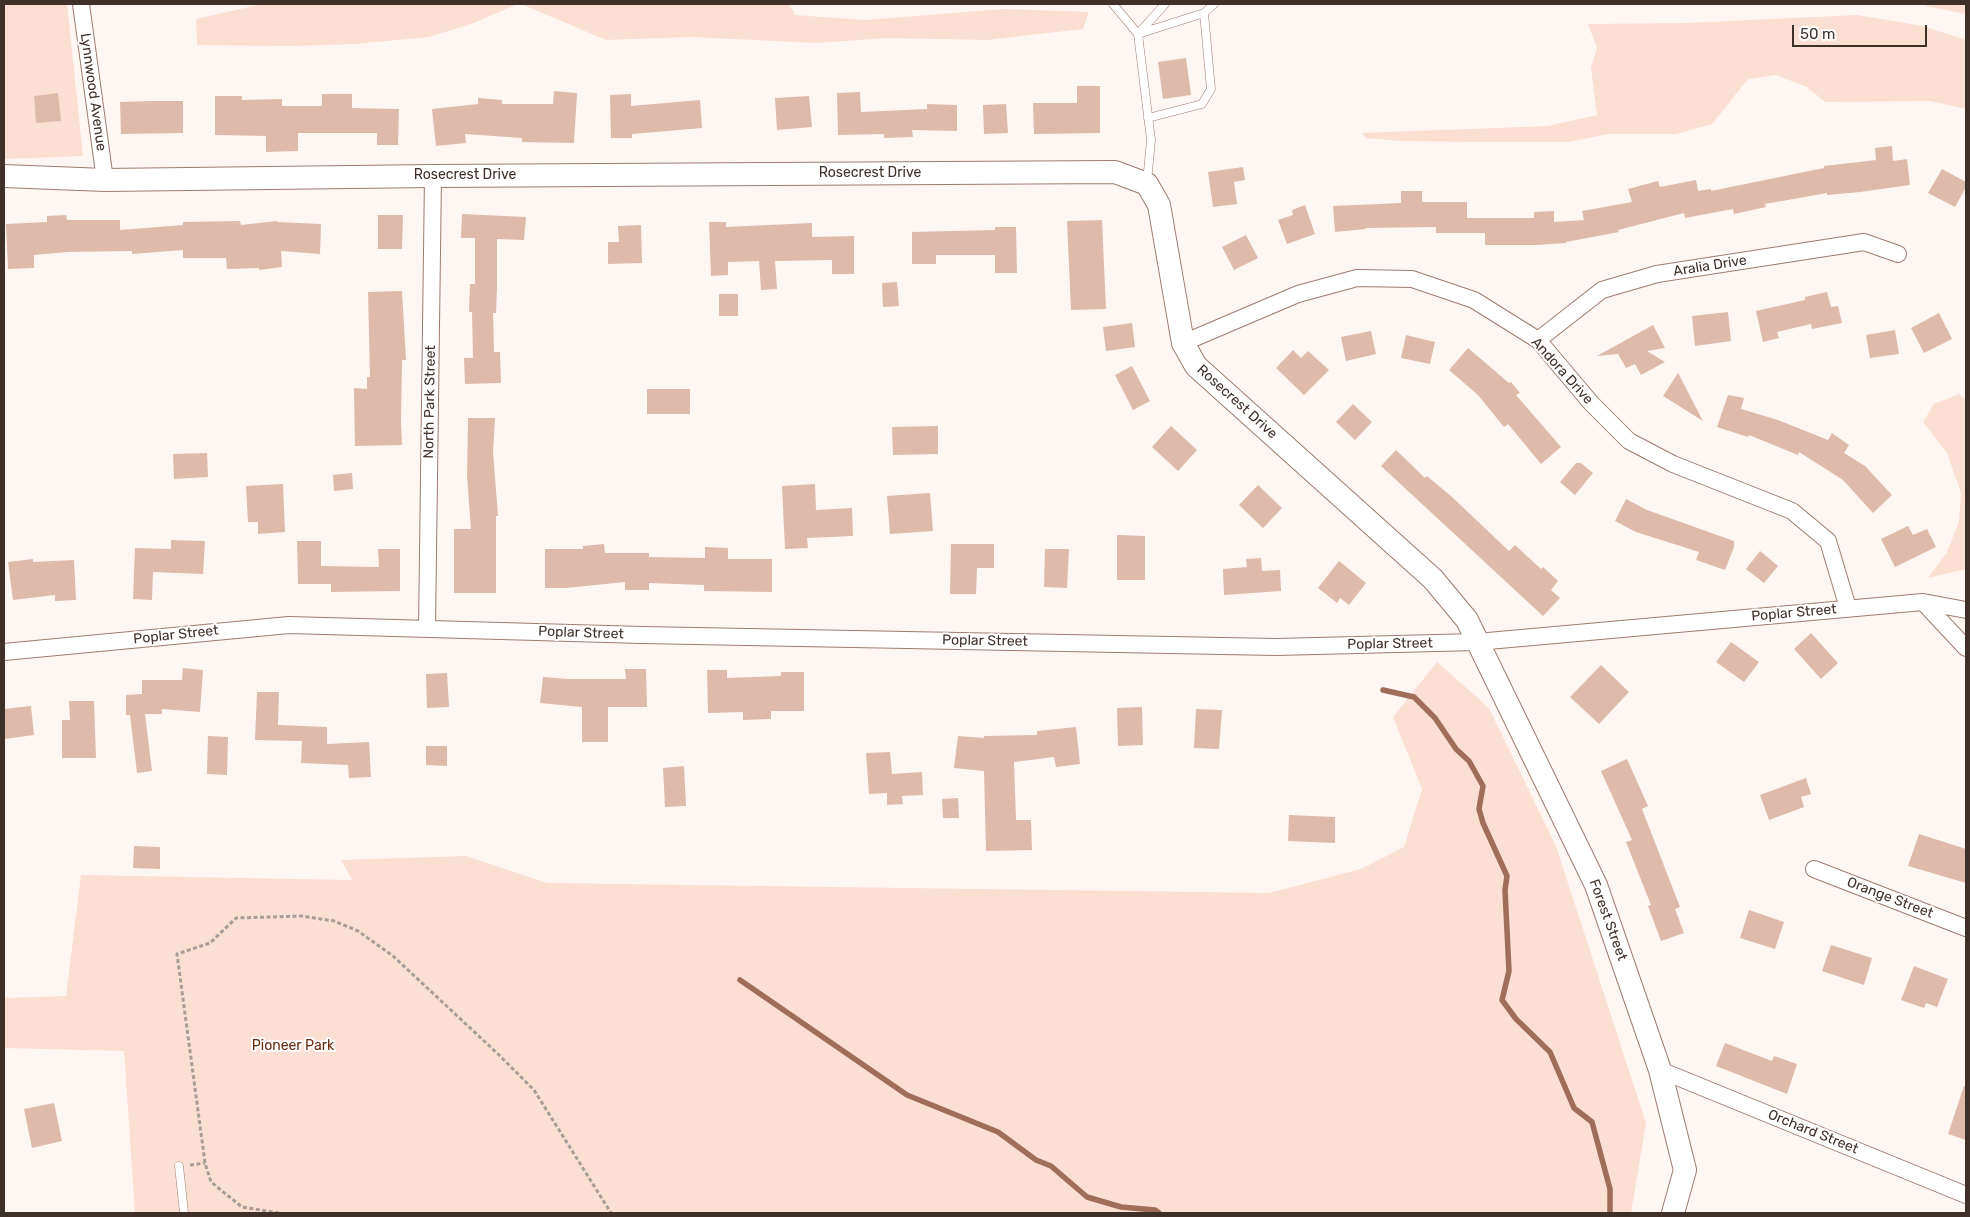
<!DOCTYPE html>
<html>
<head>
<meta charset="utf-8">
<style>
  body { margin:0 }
  #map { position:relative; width:1970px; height:1217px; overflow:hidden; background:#fef6f3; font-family:Rubik,sans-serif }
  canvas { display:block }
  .frame { position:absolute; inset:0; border:5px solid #3f302a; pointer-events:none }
  .scale { position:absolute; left:1792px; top:25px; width:135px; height:22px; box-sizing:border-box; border:2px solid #3f302a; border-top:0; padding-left:6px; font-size:15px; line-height:18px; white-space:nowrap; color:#3f302a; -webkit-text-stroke:4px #fff; paint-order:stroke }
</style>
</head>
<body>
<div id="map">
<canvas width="1970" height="1217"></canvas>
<div class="frame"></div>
<div class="scale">50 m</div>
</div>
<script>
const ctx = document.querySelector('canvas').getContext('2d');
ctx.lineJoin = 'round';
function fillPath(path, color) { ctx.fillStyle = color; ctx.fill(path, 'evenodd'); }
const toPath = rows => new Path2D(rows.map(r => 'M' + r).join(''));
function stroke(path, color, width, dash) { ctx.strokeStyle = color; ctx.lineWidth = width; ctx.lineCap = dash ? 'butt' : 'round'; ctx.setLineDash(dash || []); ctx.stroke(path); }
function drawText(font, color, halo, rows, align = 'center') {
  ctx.font = font + ' Rubik,sans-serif'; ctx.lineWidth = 4; ctx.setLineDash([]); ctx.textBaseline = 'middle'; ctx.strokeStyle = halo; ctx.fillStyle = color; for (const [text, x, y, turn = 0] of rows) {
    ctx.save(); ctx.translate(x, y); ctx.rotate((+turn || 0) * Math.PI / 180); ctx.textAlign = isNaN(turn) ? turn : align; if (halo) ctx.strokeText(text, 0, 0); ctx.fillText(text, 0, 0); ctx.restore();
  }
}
const green = toPath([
  [4,4,67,4,83,156,4,159],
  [262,4,518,4,471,24,429,37,355,44,290,46,197,45,196,19],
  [521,4,789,4,795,15,865,20,1004,9,1089,12,1083,29,987,40,887,38,816,43,692,37,606,40],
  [1925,4,1966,4,1966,14,1926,6],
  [1857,15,1923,26,1966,40,1966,109,1930,101,1825,102,1807,87,1776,75,1748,79,1712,124,1676,134,1609,134,1568,142,1477,142,1403,141,1366,138,1362,133,1548,126,1597,115,1591,68,1597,48,1588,24,1686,23],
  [1959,394,1966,400,1966,569,1928,578,1947,552,1959,522,1961,493,1947,453,1923,422,1934,404],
  [1437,662,1489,708,1556,846,1646,1123,1631,1213,135,1213,124,1051,4,1048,4,998,66,996,81,875,352,880,341,860,466,856,547,883,1269,893,1361,869,1404,847,1422,789,1393,717]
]);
const stream = toPath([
  [1383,690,1414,697,1435,718,1456,749,1469,761,1483,786,1479,809,1483,823,1507,876,1505,890,1509,971,1502,1000,1516,1019,1550,1052,1574,1108,1592,1122,1610,1189,1610,1213],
  [740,980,907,1095,998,1132,1036,1160,1051,1166,1087,1197,1121,1207,1155,1210,1159,1213]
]);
const building = toPath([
  [1186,58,1191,95,1163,99,1158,62],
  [1077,86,1100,86,1100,133,1034,134,1033,103,1077,103],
  [554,91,577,93,574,143,522,142,522,138,465,134,466,143,436,146,432,109,478,104,478,98,502,100,502,104,553,104],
  [860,92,861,112,927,109,927,104,957,105,957,131,912,130,913,137,884,138,884,134,838,135,837,93],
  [58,93,61,121,36,123,34,96],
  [322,94,352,94,352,108,399,109,398,145,377,145,377,133,298,133,298,151,266,152,266,136,215,135,215,96,242,96,242,100,282,99,282,106,322,106],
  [631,94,631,106,700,100,702,128,632,134,632,138,611,138,610,95],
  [809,96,812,127,777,130,775,98],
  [150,101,183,101,183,133,121,134,120,102],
  [1006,104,1008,133,984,134,983,105],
  [1892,146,1893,161,1907,159,1910,185,1860,192,1827,195,1827,193,1765,204,1766,207,1734,214,1733,209,1685,218,1684,213,1618,230,1619,232,1566,242,1566,243,1536,245,1485,245,1485,233,1436,233,1436,227,1365,228,1366,229,1335,232,1333,206,1401,203,1401,191,1422,191,1422,202,1467,202,1467,218,1534,218,1534,212,1554,211,1554,222,1584,220,1582,211,1632,202,1628,189,1658,181,1660,187,1696,180,1698,191,1711,189,1711,191,1824,168,1824,166,1876,160,1875,148],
  [1243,167,1245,180,1234,182,1237,204,1213,207,1208,172],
  [1942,169,1966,182,1966,187,1955,207,1928,193],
  [1305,205,1315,234,1287,244,1278,220,1293,215,1292,210],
  [462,214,526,217,524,240,497,239,497,288,496,313,493,313,494,352,500,352,501,383,465,384,464,358,473,358,472,312,469,312,470,284,475,284,475,238,461,238],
  [66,215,67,220,120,220,120,230,183,225,183,222,240,221,241,225,277,221,277,222,321,224,320,254,281,251,282,267,259,270,259,268,227,269,226,258,183,258,183,250,132,254,132,251,68,252,34,255,34,268,8,269,6,224,47,222,47,216],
  [378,215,403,215,402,249,378,249],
  [1102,220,1106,309,1071,310,1067,221],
  [709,222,726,222,726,227,812,223,812,237,854,236,854,274,832,274,832,260,775,261,777,289,761,290,759,261,728,262,728,275,711,276],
  [641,225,642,263,608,264,608,242,619,242,618,226],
  [995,227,1016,227,1017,273,995,273,995,255,936,255,936,264,912,264,912,232,995,230],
  [1246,235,1258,258,1234,270,1222,247],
  [897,282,899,306,883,307,882,283],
  [402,291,406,360,402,360,401,422,402,445,355,446,354,388,367,389,367,377,370,377,368,292],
  [1827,292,1831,307,1838,306,1842,323,1812,329,1811,324,1777,332,1779,338,1763,342,1756,311,1805,300,1805,297],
  [719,294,738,294,738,316,719,316],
  [1728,312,1731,341,1695,346,1692,316],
  [1939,313,1952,339,1924,353,1911,328],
  [1132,323,1135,347,1106,351,1103,327],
  [1653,325,1665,348,1647,351,1665,362,1641,375,1635,364,1626,368,1618,354,1597,356],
  [1895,330,1899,354,1870,358,1866,335],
  [1371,331,1376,354,1346,361,1341,337],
  [1406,335,1435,342,1430,364,1401,358],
  [1468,348,1509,383,1511,382,1520,393,1516,395,1561,447,1541,464,1508,424,1504,427,1478,395,1449,370],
  [1293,350,1301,358,1308,351,1329,370,1304,395,1276,368],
  [1132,366,1150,401,1133,410,1115,375],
  [1678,373,1703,421,1663,396],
  [647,389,690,389,690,414,647,414],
  [1728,395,1744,398,1741,409,1778,420,1828,440,1832,433,1849,445,1844,453,1865,466,1892,495,1873,513,1843,480,1799,452,1798,455,1749,435,1748,437,1717,427],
  [1353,404,1372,422,1355,440,1336,422],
  [468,418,495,418,493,452,498,516,496,516,496,593,454,593,454,529,471,529,467,476],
  [938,426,938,454,893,455,892,427],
  [1171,426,1197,450,1178,471,1152,447],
  [1396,450,1425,478,1427,476,1452,497,1509,551,1515,545,1541,569,1543,567,1558,581,1551,590,1560,598,1543,616,1381,466],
  [207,453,208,477,174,479,173,454],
  [1576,463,1581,463,1593,473,1575,495,1560,482],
  [352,473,353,489,334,491,333,475],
  [283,484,285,532,258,534,258,522,248,522,246,486],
  [815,484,816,510,852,508,853,536,807,538,808,548,785,549,782,486],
  [1258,485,1282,508,1263,528,1239,505],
  [930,493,933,531,890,534,887,496],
  [1626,499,1647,510,1734,541,1734,547,1725,570,1696,560,1699,552,1636,532,1615,521],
  [1908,526,1913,535,1927,529,1936,547,1895,567,1881,539],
  [1117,535,1145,536,1145,580,1117,580],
  [171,540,205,541,203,574,153,572,152,600,133,599,135,548,171,549],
  [297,541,321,541,321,566,379,567,378,549,400,549,400,591,331,592,331,584,298,584],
  [604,544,605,553,649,553,649,557,705,558,705,547,728,548,728,559,772,559,772,592,704,591,704,585,649,583,649,590,625,590,625,582,566,588,545,588,545,549,583,549,583,546],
  [951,544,994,544,994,568,977,568,976,594,950,594],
  [1045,549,1069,549,1067,588,1044,587],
  [1760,551,1778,566,1764,583,1746,569],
  [1261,558,1262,571,1280,570,1281,591,1224,595,1223,569,1247,567,1246,559],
  [33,559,33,562,74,560,76,600,55,601,55,595,13,600,8,562],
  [1339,561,1366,583,1349,605,1340,598,1337,603,1318,588],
  [1811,633,1838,663,1821,679,1794,649],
  [1731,642,1759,662,1744,682,1716,662],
  [1601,665,1629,692,1599,724,1570,697],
  [183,668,203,670,200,712,162,709,162,714,145,714,152,771,137,773,130,715,126,715,126,695,142,694,142,680,182,680],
  [625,669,646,669,647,707,608,707,608,742,582,742,582,707,540,703,543,677,568,679,626,679],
  [707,670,727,670,727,678,781,676,781,672,804,672,804,711,771,711,771,719,743,720,743,712,708,713],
  [447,673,449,707,427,708,426,674],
  [257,692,279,692,278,725,327,727,327,744,369,742,371,777,349,778,348,765,301,763,302,741,255,740],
  [69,701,94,701,96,758,62,758,62,720,70,720],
  [31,706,34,735,4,739,4,709],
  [1142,707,1143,745,1118,746,1117,708],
  [1196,709,1222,710,1219,749,1194,748],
  [1076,727,1080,764,1056,767,1054,757,1014,762,1016,820,1031,820,1032,850,986,851,984,771,954,768,958,736,984,738,984,736,1037,735,1037,731],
  [208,736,228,737,227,775,207,774],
  [426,746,447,746,447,766,426,765],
  [890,752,892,774,922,772,923,795,902,796,903,804,887,805,887,793,869,794,866,753],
  [1627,759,1648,806,1642,809,1680,907,1675,909,1684,933,1661,941,1648,906,1651,905,1626,842,1632,840,1601,771],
  [684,766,686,806,665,807,663,768],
  [1806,778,1811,794,1801,797,1804,807,1769,820,1760,795],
  [958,798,959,818,943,818,942,799],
  [1289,815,1335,817,1335,843,1288,841],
  [1919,834,1966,849,1966,883,1908,866],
  [134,846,160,847,160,869,133,868],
  [1749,910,1784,922,1775,949,1740,938],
  [1831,945,1872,958,1864,985,1822,971],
  [1914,966,1948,979,1937,1007,1926,1003,1924,1008,1901,1000],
  [1725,1043,1772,1061,1774,1056,1797,1064,1787,1094,1716,1066],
  [1964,1086,1966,1086,1966,1140,1948,1134],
  [54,1103,62,1141,32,1148,24,1109]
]);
const path = toPath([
  [190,1165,205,1163],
  [279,1213,242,1207,211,1182,205,1163,177,954,210,943,236,918,302,916,334,921,358,931,393,956,498,1054,534,1090,611,1213]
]);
const lane = toPath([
  [1113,4,1138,34,1151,140,1147,182],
  [1138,34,1204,13,1214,4],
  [1138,34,1165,4],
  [1148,118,1202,104,1211,89,1204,13],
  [179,1166,184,1213]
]);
const street = toPath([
  [81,4,105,180],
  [1538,340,1602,290,1657,274,1864,242,1898,254],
  [1183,343,1298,294,1357,278,1412,279,1474,300,1538,340,1591,403,1629,441,1673,464,1792,511,1828,541,1848,608],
  [1923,602,1966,648],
  [427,628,433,176],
  [4,652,289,625,642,635,1276,647,1477,642,1923,602,1966,610],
  [1814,869,1966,928],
  [1660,1070,1966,1195]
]);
const secondary = toPath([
  [4,176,105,180,433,176,1115,172,1147,184,1159,205,1183,343,1196,366,1433,579,1467,620,1596,885,1660,1070,1685,1170,1673,1213]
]);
const streetNames = [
  ["Lynnwood Avenue",93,92,82],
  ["Rosecrest Drive",870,173],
  ["Rosecrest Drive",465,175],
  ["Aralia Drive",1710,266,-9],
  ["Andora Drive",1562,371,48],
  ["North Park Street",430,402,-89],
  ["Rosecrest Drive",1237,402,42],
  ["Poplar Street",1794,613,-5],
  ["Poplar Street",581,633,2],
  ["Poplar Street",176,635,-6],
  ["Poplar Street",985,641,1],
  ["Poplar Street",1390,644,-1],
  ["Orange Street",1890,898,21],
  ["Forest Street",1608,920,70],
  ["Orchard Street",1813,1132,22]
];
const parkNames = [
  ["Pioneer Park",293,1046]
];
fillPath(green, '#fcdfd3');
stroke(stream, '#a06d58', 5.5);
fillPath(building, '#dfbaab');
stroke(lane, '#9e7c6e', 9);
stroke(street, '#9e7c6e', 18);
stroke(secondary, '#9e7c6e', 24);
stroke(path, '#a89d98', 3, [4, 2.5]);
stroke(lane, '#fff', 8);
stroke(street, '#fff', 16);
stroke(secondary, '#fff', 22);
drawText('14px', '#3f302a', '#fff', streetNames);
drawText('14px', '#682a0c', '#fff', parkNames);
</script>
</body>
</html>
